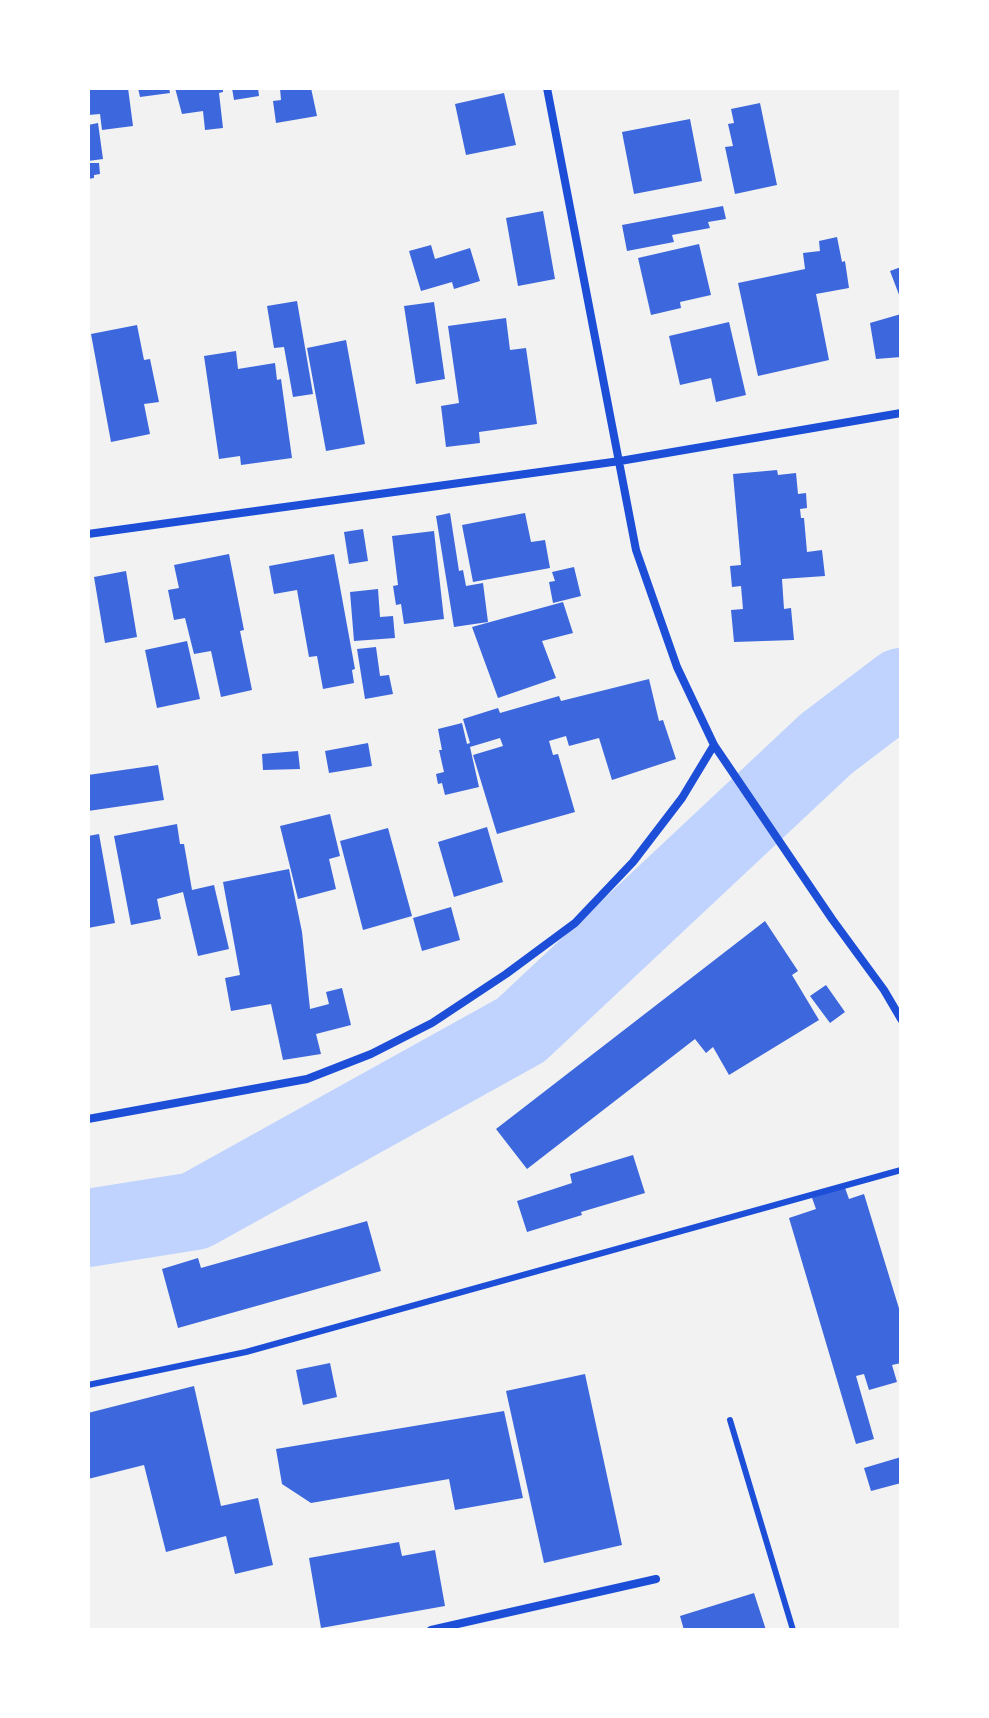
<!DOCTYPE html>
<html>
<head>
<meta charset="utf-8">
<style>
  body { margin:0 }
  #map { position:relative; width:989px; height:1718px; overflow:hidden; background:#f2f2f2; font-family:"Space Grotesk",sans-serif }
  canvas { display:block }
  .frame { position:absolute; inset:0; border:90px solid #fff; pointer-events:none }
</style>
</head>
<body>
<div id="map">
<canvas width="989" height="1718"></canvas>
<div class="frame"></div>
</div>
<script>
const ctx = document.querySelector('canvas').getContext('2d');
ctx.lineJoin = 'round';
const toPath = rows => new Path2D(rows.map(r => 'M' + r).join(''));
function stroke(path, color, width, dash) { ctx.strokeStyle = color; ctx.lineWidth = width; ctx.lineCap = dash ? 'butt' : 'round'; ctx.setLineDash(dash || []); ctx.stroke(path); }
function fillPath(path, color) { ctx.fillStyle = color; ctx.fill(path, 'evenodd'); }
const river = toPath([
  [88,1228,195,1211,521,1030,826,744,901,687]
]);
const building = toPath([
  [88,88,128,88,133,126,102,130,100,114,88,115],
  [138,88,169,88,170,93,140,97],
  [175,88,223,88,223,92,219,93,223,128,205,130,203,111,182,114],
  [232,88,258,88,259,96,234,100],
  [280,88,311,88,317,116,276,123,273,101,281,100],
  [504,93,516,145,466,155,455,104],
  [760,103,777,185,735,194,725,147,733,146,728,124,734,123,731,109],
  [690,119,702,181,634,194,622,132],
  [98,123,103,159,88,161,88,125],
  [88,163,99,163,100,174,94,175,94,178,88,179],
  [723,206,726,219,708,222,710,228,672,235,674,242,627,251,622,225],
  [543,211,555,279,518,286,506,218],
  [837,237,842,262,845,261,849,288,816,294,829,360,758,376,738,283,805,269,803,253,820,251,819,241],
  [699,244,711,295,680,302,681,308,651,315,638,258],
  [431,245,435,259,470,248,480,281,454,289,452,282,421,291,409,251],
  [901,267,901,300,890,271],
  [297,301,313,394,293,397,284,347,274,348,267,306],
  [434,302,445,379,416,384,404,306],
  [901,314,901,357,876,359,870,323],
  [506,318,510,350,526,348,537,424,479,432,480,443,446,447,441,406,459,403,448,326],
  [729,322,746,395,716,402,711,378,680,385,669,336],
  [137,325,144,360,150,359,159,402,144,404,150,434,111,442,91,334],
  [346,340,365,444,326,451,307,348],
  [236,351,238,369,275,363,277,380,281,379,292,458,241,465,240,456,219,459,204,356],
  [777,470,778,475,796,473,798,494,806,493,807,508,800,509,801,518,804,518,807,552,822,550,825,576,782,579,784,609,791,608,794,640,734,642,731,610,743,609,741,586,732,587,730,566,741,565,733,474],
  [450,513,459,571,463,570,466,586,483,583,488,622,454,627,436,516],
  [525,513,531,542,545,540,550,568,473,582,462,525],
  [363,529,368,561,349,564,344,532],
  [434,531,444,619,404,624,401,604,396,605,393,586,398,585,392,536],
  [229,554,244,630,240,631,252,690,221,697,211,651,194,654,185,618,174,620,168,590,179,588,174,565],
  [334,554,355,669,352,670,354,683,323,689,317,656,309,657,297,590,274,594,269,566],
  [574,567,581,596,553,603,549,582,555,581,552,572],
  [126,571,137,637,105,643,94,577],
  [378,589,380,617,393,616,395,638,354,641,350,592],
  [563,602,573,633,542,641,556,678,498,698,472,627],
  [187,641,200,699,157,708,145,650],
  [376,647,380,676,389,675,393,694,365,699,357,649],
  [649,679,659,721,663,720,676,759,612,780,599,738,569,746,566,736,549,741,553,755,558,754,575,812,497,834,473,755,503,746,500,738,470,747,479,787,445,795,442,783,438,784,436,774,444,772,439,750,442,750,438,729,462,723,467,744,470,743,463,719,498,708,500,713,559,696,561,701],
  [368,743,372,766,329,773,325,751],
  [298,751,300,769,263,770,262,754],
  [158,765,164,800,88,811,88,775],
  [330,814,340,856,329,859,336,889,298,899,280,826],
  [177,824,180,844,184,844,192,890,214,885,229,949,198,956,183,892,157,899,161,919,131,925,114,836],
  [487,827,503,882,454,897,438,842],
  [388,828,412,916,363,930,340,841],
  [99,834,115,923,88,928,88,836],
  [289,869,302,932,310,1009,329,1004,326,992,342,988,351,1025,316,1034,321,1054,283,1060,271,1004,231,1011,225,978,240,975,223,882],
  [451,907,460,940,422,951,413,918],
  [765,921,798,971,792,975,819,1020,729,1075,713,1047,706,1053,695,1039,527,1169,496,1129],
  [826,985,845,1012,830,1023,810,996],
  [633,1155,645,1193,581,1212,582,1215,527,1232,517,1201,572,1183,570,1174],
  [844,1185,849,1199,864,1194,901,1315,901,1363,892,1365,897,1382,869,1390,864,1374,856,1376,874,1439,856,1444,789,1218,816,1209,811,1195],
  [367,1221,381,1271,178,1328,162,1269,198,1258,201,1268],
  [330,1363,337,1397,303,1405,296,1370],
  [585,1374,622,1545,544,1563,506,1391],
  [194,1386,221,1506,258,1498,273,1565,235,1574,226,1536,166,1552,144,1465,88,1479,88,1413],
  [504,1411,523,1498,455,1510,449,1479,311,1503,282,1484,276,1449],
  [901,1457,901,1483,871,1491,864,1468],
  [399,1542,402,1556,435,1550,445,1606,321,1628,309,1558],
  [754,1593,766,1630,684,1630,680,1616]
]);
const service = toPath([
  [88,1385,246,1352,901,1170],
  [730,1420,793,1630]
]);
const minor = toPath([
  [547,88,636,550,677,667,714,745,832,919,884,990,901,1019],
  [88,534,620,461,901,413],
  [88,1119,307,1079,371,1054,432,1023,506,974,575,923,633,862,682,798,714,745],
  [431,1630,656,1579]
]);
stroke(river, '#bfd3fe', 78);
fillPath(building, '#3d67dc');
stroke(service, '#1d4ed8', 6);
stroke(minor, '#1d4ed8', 8);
</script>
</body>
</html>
